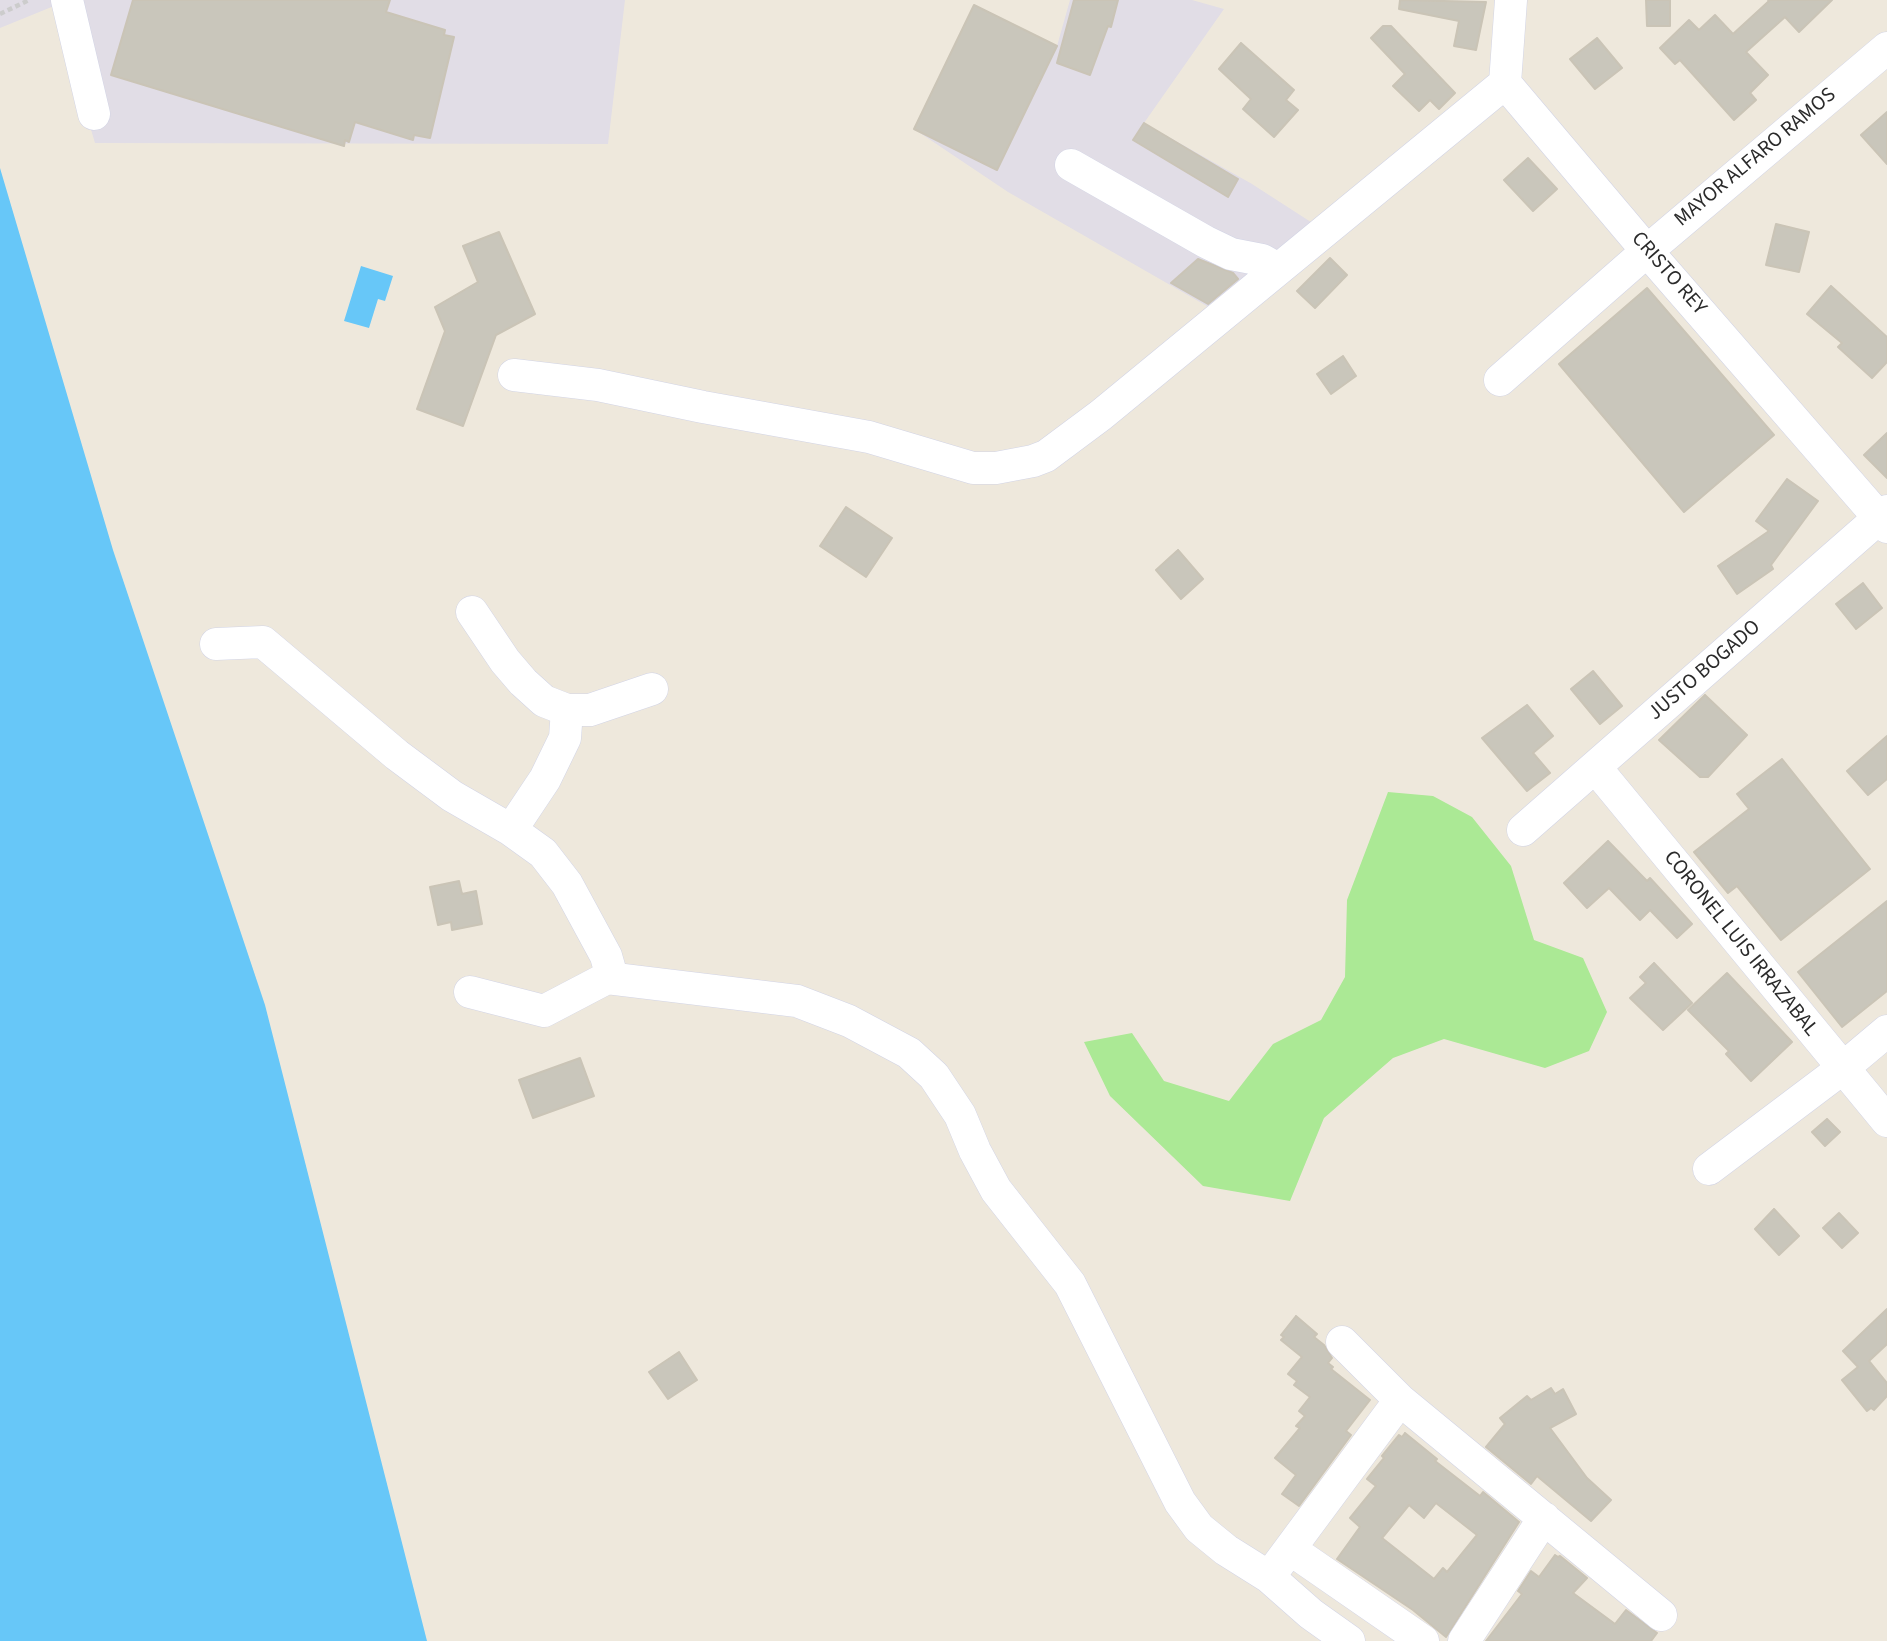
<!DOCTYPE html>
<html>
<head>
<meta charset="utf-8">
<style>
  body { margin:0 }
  canvas { display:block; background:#eee8dc }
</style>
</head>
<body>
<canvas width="1887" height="1641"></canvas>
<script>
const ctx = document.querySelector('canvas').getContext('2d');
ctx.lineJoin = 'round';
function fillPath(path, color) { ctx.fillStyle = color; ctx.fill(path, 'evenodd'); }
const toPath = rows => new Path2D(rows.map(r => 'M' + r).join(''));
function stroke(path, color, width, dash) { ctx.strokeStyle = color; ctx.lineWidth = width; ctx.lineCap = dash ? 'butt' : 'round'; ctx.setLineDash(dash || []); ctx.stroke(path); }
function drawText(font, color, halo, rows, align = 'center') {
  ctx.font = font + ' "Source Sans 3",sans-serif'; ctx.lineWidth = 5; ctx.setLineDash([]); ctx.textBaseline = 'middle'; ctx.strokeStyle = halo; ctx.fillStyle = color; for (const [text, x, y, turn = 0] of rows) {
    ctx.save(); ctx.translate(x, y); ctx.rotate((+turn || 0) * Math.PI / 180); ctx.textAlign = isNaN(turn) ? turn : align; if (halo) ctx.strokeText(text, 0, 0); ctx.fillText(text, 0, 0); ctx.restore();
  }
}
const industrial = toPath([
  [0,0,625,0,608,144,95,143,54,6,0,28],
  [1070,0,1192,0,1224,9,1144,123,1252,184,1317,226,1219,313,1008,192,914,129,974,5,1057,46]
]);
const green = toPath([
  [1388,792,1433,796,1472,817,1511,866,1534,940,1583,958,1607,1012,1589,1051,1545,1068,1444,1039,1393,1058,1324,1118,1290,1201,1203,1186,1110,1096,1084,1042,1132,1033,1164,1081,1229,1101,1273,1044,1321,1020,1345,977,1347,900]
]);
const water = toPath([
  [0,168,113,550,265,1005,427,1641,0,1641],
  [361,266,393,276,385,301,378,299,369,328,344,321]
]);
const building = toPath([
  [133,0,390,0,386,12,445,30,444,35,454,37,430,138,414,135,413,140,355,122,349,142,345,140,344,146,111,75,133,0],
  [1074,0,1118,0,1111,27,1108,26,1090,75,1057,63,1074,0],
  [1400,0,1486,2,1476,50,1454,46,1459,21,1399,9,1400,0],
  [1646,0,1670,0,1670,26,1647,26,1646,0],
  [1768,0,1832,0,1799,32,1785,17,1746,52,1768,75,1750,93,1756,100,1734,120,1680,60,1675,64,1660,48,1689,20,1699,30,1715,15,1733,34,1769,1,1768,0],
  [974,5,1057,46,997,170,914,129,974,5],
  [1383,26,1391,26,1455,93,1439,109,1430,100,1419,111,1393,86,1405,74,1371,38,1383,26],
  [1597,38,1622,68,1595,89,1570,59,1597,38],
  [1241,43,1294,90,1286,100,1298,110,1274,137,1243,109,1251,99,1219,69,1241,43],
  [1887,112,1887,164,1861,135,1887,112],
  [1144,123,1238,179,1228,197,1133,140,1144,123],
  [1528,158,1557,189,1533,211,1504,180,1528,158],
  [1776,224,1809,232,1799,272,1766,265,1776,224],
  [499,232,535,314,496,335,463,426,417,409,445,331,435,307,478,282,463,246,499,232],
  [1330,258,1347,275,1315,308,1297,291,1330,258],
  [1198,259,1233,273,1238,279,1208,304,1171,283,1198,259],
  [1831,286,1887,337,1887,362,1872,378,1838,347,1842,343,1807,314,1831,286],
  [1647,288,1774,435,1684,512,1559,364,1647,288],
  [1343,356,1356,376,1331,394,1317,374,1343,356],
  [1887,433,1887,478,1864,455,1887,433],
  [1787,479,1818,501,1771,565,1773,569,1737,594,1718,566,1769,531,1756,521,1787,479],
  [846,507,892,538,866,577,820,546,846,507],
  [1178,550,1203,579,1181,599,1156,570,1178,550],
  [1863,583,1882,608,1856,629,1836,604,1863,583],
  [1593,671,1622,706,1600,724,1571,689,1593,671],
  [1705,695,1747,735,1708,777,1700,777,1659,740,1705,695],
  [1527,705,1553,736,1533,753,1550,773,1527,791,1482,738,1527,705],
  [1887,736,1887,779,1868,795,1847,771,1887,736],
  [1782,759,1870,869,1781,940,1737,886,1728,893,1694,852,1749,809,1737,794,1782,759],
  [1608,841,1647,881,1650,878,1692,924,1677,938,1650,910,1640,920,1609,888,1587,908,1564,883,1608,841],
  [459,881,462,894,476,891,482,924,452,930,451,922,438,925,430,887,459,881],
  [1887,901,1887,991,1842,1027,1798,972,1887,901],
  [1654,963,1692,1003,1663,1030,1630,998,1646,983,1640,977,1654,963],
  [1727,973,1792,1042,1751,1081,1726,1054,1729,1051,1688,1010,1727,973],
  [580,1058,594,1096,533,1118,519,1080,580,1058],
  [1827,1119,1840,1132,1825,1146,1812,1132,1827,1119],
  [1774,1209,1799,1236,1779,1255,1755,1229,1774,1209],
  [1839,1213,1858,1233,1842,1248,1823,1228,1839,1213],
  [1887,1309,1887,1344,1869,1361,1887,1383,1887,1396,1874,1410,1871,1408,1867,1411,1842,1380,1858,1367,1843,1351,1887,1309],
  [1296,1316,1317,1334,1314,1337,1324,1345,1332,1358,1328,1363,1333,1367,1331,1369,1370,1400,1346,1431,1351,1435,1299,1506,1282,1494,1296,1475,1275,1458,1300,1428,1296,1426,1305,1416,1299,1411,1310,1397,1294,1385,1297,1381,1288,1374,1302,1357,1281,1340,1284,1337,1281,1335,1296,1316],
  [679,1352,697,1380,668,1399,649,1372,679,1352],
  [1551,1388,1555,1394,1563,1389,1576,1414,1550,1428,1587,1478,1611,1500,1591,1521,1537,1476,1531,1484,1486,1447,1505,1424,1500,1418,1527,1396,1531,1400,1551,1388],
  [1405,1433,1437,1459,1435,1461,1480,1496,1483,1492,1519,1522,1446,1637,1413,1610,1337,1559,1360,1527,1350,1518,1376,1486,1367,1479,1384,1458,1382,1456,1399,1435,1402,1437,1405,1433],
  [1436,1503,1477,1535,1447,1572,1443,1568,1434,1579,1382,1538,1409,1505,1424,1518,1436,1503],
  [1555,1555,1558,1557,1560,1556,1587,1578,1573,1593,1615,1624,1626,1610,1657,1633,1651,1641,1486,1641,1522,1594,1518,1591,1531,1571,1539,1577,1555,1555]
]);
const path = toPath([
  [0,14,29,0]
]);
const minor = toPath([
  [67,0,94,114],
  [1511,0,1505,83,1647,251,1887,527],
  [1071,165,1206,242,1231,254,1262,260,1278,269],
  [514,375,598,385,703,407,869,437,973,468,996,468,1033,461,1046,456,1101,415,1505,83],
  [1500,380,1647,251,1887,48],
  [472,612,505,661,523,682,544,701,567,710,590,710,652,689],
  [216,644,263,642,397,755,452,796,511,830,543,853,567,884,606,956,610,970,607,978],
  [1595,767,1887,1121],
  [511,830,545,779,565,738,567,710],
  [1523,830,1887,511],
  [470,992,544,1011,607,978,797,1001,849,1021,909,1053,934,1076,960,1115,975,1151,996,1190,1070,1284,1180,1502,1199,1528,1226,1550,1269,1577,1311,1614,1349,1641],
  [1709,1169,1843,1068,1887,1031],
  [1342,1342,1400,1400,1661,1615],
  [1290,1549,1423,1641],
  [1269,1577,1400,1400],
  [1464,1641,1544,1518]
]);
const streetNames = [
  ["MAYOR ALFARO RAMOS",1756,158,-40],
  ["CRISTO REY",1668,274,49],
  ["JUSTO BOGADO",1705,671,-41],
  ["CORONEL LUIS IRRAZABAL",1740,944,51]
];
fillPath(industrial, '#e1dde6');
fillPath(green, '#abe995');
fillPath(water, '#67c7f8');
fillPath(building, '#c9c6bb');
stroke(building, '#cac4b6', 2);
stroke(minor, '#d2d4e5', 33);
stroke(path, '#ccc', 4.5, [5, 3.5]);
stroke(minor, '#fff', 32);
drawText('21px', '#2b2b2b', '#fff', streetNames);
</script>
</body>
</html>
